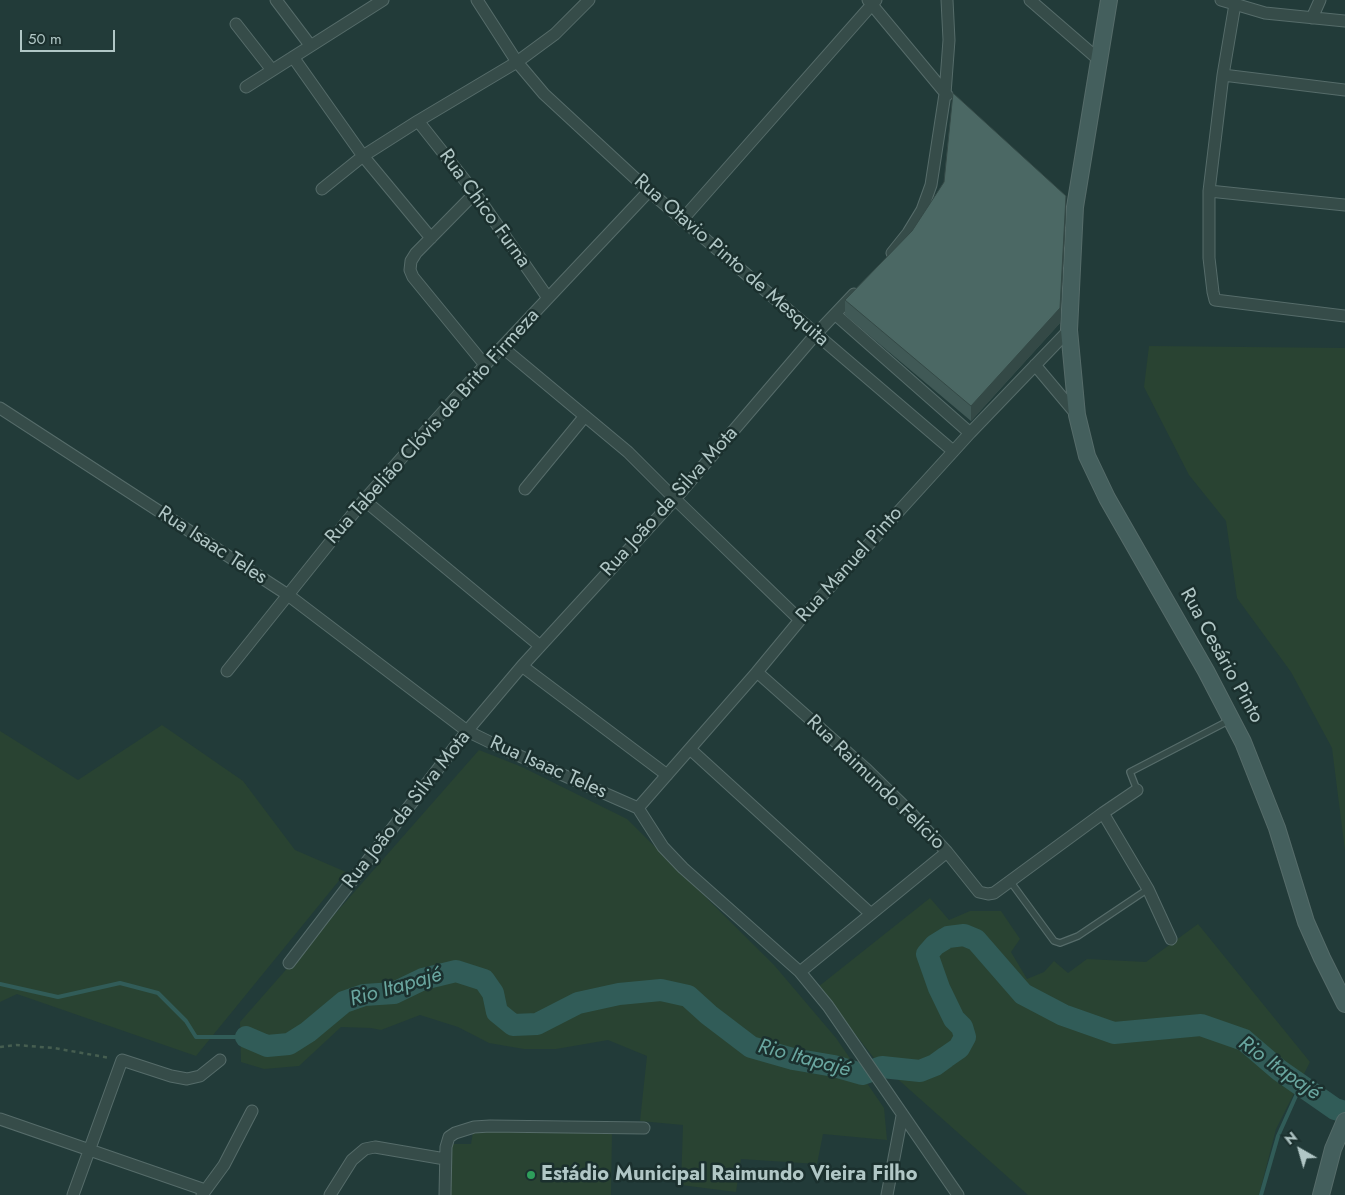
<!DOCTYPE html>
<html>
<head>
<meta charset="utf-8">
<style>
  body { margin:0 }
  #map { position:relative; width:1345px; height:1195px; overflow:hidden; background:#223b39; font-family:Jost,sans-serif }
  canvas { display:block }
  .north { position:absolute; left:1275px; top:1125px; width:50px; height:50px; -webkit-text-stroke:4px #1b302e; paint-order:stroke; rotate:322deg; font-size:14px; font-weight:700; line-height:20px; text-align:center; color:#b1c7c6 }
  .north::after { content:''; display:block; margin:auto; width:18px; height:22px; background:#b1c7c6; clip-path:polygon(50% 0,100% 100%,50% 72%,0 100%) }
  .scale { position:absolute; left:20px; top:30px; width:95px; height:22px; box-sizing:border-box; border:2px solid #b1c7c6; border-top:0; padding-left:6px; font-size:15px; line-height:18px; white-space:nowrap; color:#b1c7c6; -webkit-text-stroke:4px #1b302e; paint-order:stroke }
</style>
</head>
<body>
<div id="map">
<canvas width="1345" height="1195"></canvas>
<div class="north">N</div>
<div class="scale">50 m</div>
</div>
<script>
const ctx = document.querySelector('canvas').getContext('2d');
ctx.lineJoin = 'round';
function fillPath(path, color) { ctx.fillStyle = color; ctx.fill(path, 'evenodd'); }
const toPath = rows => new Path2D(rows.map(r => 'M' + r).join(''));
function stroke(path, color, width, dash) { ctx.strokeStyle = color; ctx.lineWidth = width; ctx.lineCap = dash ? 'butt' : 'round'; ctx.setLineDash(dash || []); ctx.stroke(path); }
function drawText(font, color, halo, rows, align = 'center') {
  ctx.font = font + ' Jost,sans-serif'; ctx.lineWidth = 5; ctx.setLineDash([]); ctx.textBaseline = 'middle'; ctx.strokeStyle = halo; ctx.fillStyle = color; for (const [text, x, y, turn = 0] of rows) {
    ctx.save(); ctx.translate(x, y); ctx.rotate((+turn || 0) * Math.PI / 180); ctx.textAlign = isNaN(turn) ? turn : align; if (halo) ctx.strokeText(text, 0, 0); ctx.fillText(text, 0, 0); ctx.restore();
  }
}
const green = toPath([
  [1149,346,1345,348,1345,851,1332,748,1291,672,1237,598,1226,521,1189,475,1144,387],
  [162,725,243,781,295,850,346,872,196,1056,17,994,0,1002,0,731,78,780],
  [479,750,522,767,627,819,774,965,836,1038,884,1108,887,1140,823,1134,817,1164,741,1159,736,1192,681,1185,683,1125,640,1121,647,1056,608,1040,556,1049,524,1049,489,1043,458,1027,420,1015,381,1030,371,1028,341,1027,299,1066,264,1069,241,1062,240,1022],
  [930,898,949,920,970,911,1001,911,1020,939,1011,952,1027,979,1044,972,1054,961,1068,973,1087,959,1146,962,1198,924,1310,1062,1276,1129,1259,1195,1028,1195,874,1058,818,987],
  [612,1131,611,1195,450,1195,451,1144,471,1144,473,1132]
]);
const stream = toPath([
  [0,984,58,997,120,983,158,993,186,1021,196,1037,246,1037],
  [1261,1195,1278,1136,1300,1087,1335,1109]
]);
const river = toPath([
  [246,1037,267,1046,289,1044,308,1032,344,1002,364,995,394,993,423,979,456,971,484,980,493,993,497,1012,513,1025,537,1024,578,1003,619,994,661,990,688,996,709,1015,751,1047,793,1059,834,1066,862,1074,882,1067,920,1071,935,1065,946,1057,959,1048,965,1037,962,1027,954,1019,939,988,927,954,935,945,948,937,964,935,976,940,1023,994,1063,1015,1114,1033,1201,1025,1244,1040,1279,1070,1335,1109,1345,1112]
]);
const path = toPath([
  [0,1047,16,1045,54,1048,110,1058]
]);
const lane = toPath([
  [1137,790,1130,772,1230,720],
  [1010,881,1054,941,1060,943,1078,936,1148,889]
]);
const street = toPath([
  [276,0,310,45],
  [477,0,517,62,544,94,649,191,953,451],
  [868,0,947,95],
  [1030,0,1098,59],
  [1221,0,1265,13,1345,21],
  [1235,4,1223,75,1209,191,1209,258,1213,292,1215,300,1345,316],
  [1312,18,1320,0],
  [236,24,272,70],
  [293,57,363,156,431,238],
  [1223,75,1345,90],
  [246,87,383,0],
  [418,121,475,193,548,298],
  [322,189,363,156,418,121,517,62,555,34,589,0],
  [1209,191,1345,205],
  [475,193,416,253,411,261,410,270,413,277,485,365],
  [682,220,876,0],
  [892,253,908,233,922,210,931,185,945,94,949,40,947,0],
  [835,314,970,433],
  [502,347,628,452,675,499,800,620],
  [1035,365,1077,415],
  [0,408,288,595,467,731,506,750,638,808,663,847,683,868,800,972,828,1006,958,1195],
  [525,489,585,416],
  [364,500,539,645],
  [522,666,667,775],
  [227,671,364,500,485,365,649,191],
  [757,672,865,768,910,812,947,852,979,892,988,894,994,893,1103,813,1137,790],
  [690,749,871,914],
  [638,808,757,672,800,620,970,433,1069,330],
  [1103,813,1148,889,1171,939],
  [289,963,467,731,522,666,675,499,816,334,854,294],
  [800,972,947,852],
  [0,1119,205,1190],
  [73,1195,122,1060,171,1076,187,1079,200,1076,220,1060],
  [202,1195,224,1165,252,1111],
  [330,1195,352,1160,365,1149,375,1147,445,1159],
  [445,1195,446,1147,449,1137,455,1133,474,1127,490,1126,644,1128],
  [887,1195,902,1116]
]);
const secondary = toPath([
  [1109,0,1075,207,1069,330,1077,415,1087,456,1107,498,1206,671,1243,742,1277,828,1306,922,1322,958,1345,1004],
  [1321,1195,1333,1149,1345,1121]
]);
const wall = toPath([
  [1066,211,1060,323,971,421,845,315,845,300]
]);
const shadedWall = toPath([
  [1066,196,1066,211,1060,323,971,421,971,406]
]);
const building = toPath([
  [953,93,1066,196,1060,308,971,406,845,300,912,231,944,182,953,93]
]);
const markers = [
  [531,1175,5,"#2e9e5b"]
];
const streetNames = [
  ["Rua Chico Furna",484,209,54],
  ["Rua Otavio Pinto de Mesquita",731,261,41],
  ["Rua Tabelião Clóvis de Brito Firmeza",433,427,-48],
  ["Rua João da Silva Mota",670,502,-48],
  ["Rua Isaac Teles",212,546,33],
  ["Rua Manuel Pinto",850,565,-48],
  ["Rua Cesário Pinto",1221,656,61],
  ["Rua Isaac Teles",548,768,24],
  ["Rua Raimundo Felício",875,783,44],
  ["Rua João da Silva Mota",407,810,-52]
];
const poiNames = [
  ["Estádio Municipal Raimundo Vieira Filho",541,1175]
];
const waterNames = [
  ["Rio Itapajé",396,988,-16],
  ["Rio Itapajé",804,1059,15],
  ["Rio Itapajé",1279,1069,35]
];
fillPath(green, '#294332');
stroke(stream, '#315c58', 4);
stroke(river, '#315c58', 22);
stroke(lane, '#566c6a', 8);
stroke(street, '#566c6a', 13);
stroke(secondary, '#566c6a', 18);
stroke(path, '#465e50', 2.5, [4, 4]);
stroke(lane, '#364c49', 5.5);
stroke(street, '#364c49', 11);
stroke(secondary, '#445f5d', 16);
fillPath(wall, '#405956');
fillPath(shadedWall, '#344946');
fillPath(building, '#4b6864');
stroke(building, '#344946', 1);
for (const [x, y, r, color] of markers) { const dot = new Path2D(); dot.arc(x, y, r, 0, 2 * Math.PI); ctx.fillStyle = color; ctx.fill(dot); stroke(dot, '#1b302e', 2); }
drawText('20px', '#b1c7c6', '#1b302e', streetNames);
drawText('bold 20px', '#b1c7c6', '#1b302e', poiNames, 'left');
drawText('italic 21px', '#6aa7a0', '#1b302e', waterNames);
</script>
</body>
</html>
